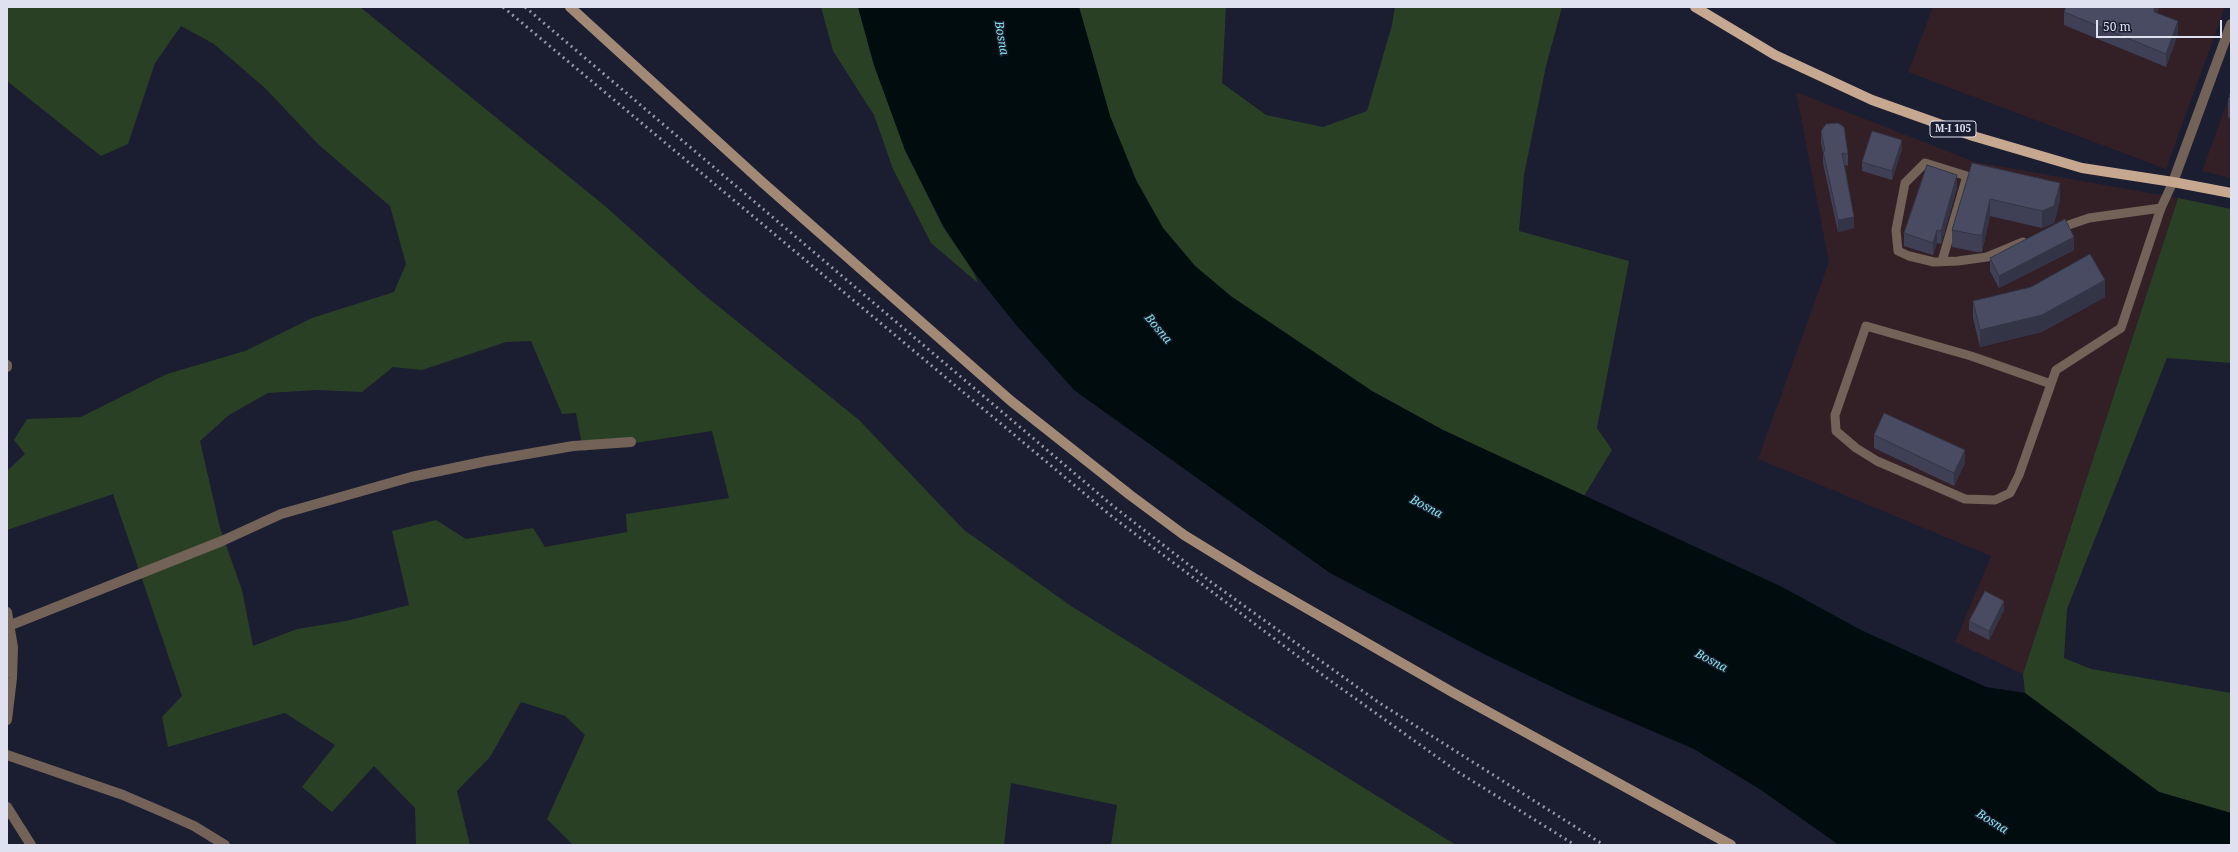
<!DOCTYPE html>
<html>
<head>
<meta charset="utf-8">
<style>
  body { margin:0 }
  #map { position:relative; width:2238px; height:852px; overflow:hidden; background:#1b1d31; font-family:"Noto Serif",serif }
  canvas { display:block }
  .frame { position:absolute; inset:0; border:8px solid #e0e1f0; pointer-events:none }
  .scale { position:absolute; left:2096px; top:20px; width:126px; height:18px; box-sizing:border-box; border:2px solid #e0e1f0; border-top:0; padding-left:5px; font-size:12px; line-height:14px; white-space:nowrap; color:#e0e1f0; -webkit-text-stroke:3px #1b1d31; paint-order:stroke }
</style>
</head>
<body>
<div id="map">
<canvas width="2238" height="852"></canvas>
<div class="frame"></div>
<div class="scale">50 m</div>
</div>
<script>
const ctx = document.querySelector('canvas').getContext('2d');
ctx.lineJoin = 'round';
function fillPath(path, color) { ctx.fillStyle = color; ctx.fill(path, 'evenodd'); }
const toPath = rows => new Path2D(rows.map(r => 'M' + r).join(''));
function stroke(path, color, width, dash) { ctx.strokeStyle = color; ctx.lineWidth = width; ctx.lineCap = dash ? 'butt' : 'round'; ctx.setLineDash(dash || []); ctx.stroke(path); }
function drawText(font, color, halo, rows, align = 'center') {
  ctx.font = font + ' "Noto Serif",serif'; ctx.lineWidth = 3; ctx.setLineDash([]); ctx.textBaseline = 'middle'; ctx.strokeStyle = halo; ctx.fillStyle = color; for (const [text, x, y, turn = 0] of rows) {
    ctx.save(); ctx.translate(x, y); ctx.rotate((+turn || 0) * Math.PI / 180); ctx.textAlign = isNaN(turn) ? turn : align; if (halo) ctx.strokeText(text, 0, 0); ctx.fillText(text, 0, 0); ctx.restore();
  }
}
const industrial = toPath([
  [1933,7,2225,7,2166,169,1908,72],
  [1796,92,1975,162,2178,198,2023,674,1955,642,1991,556,1758,459,1829,262],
  [2231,92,2231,178,2202,171]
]);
const green = toPath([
  [7,7,360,7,605,206,702,293,859,420,964,530,1071,606,1456,845,1111,845,1117,805,1011,783,1004,845,573,845,547,819,585,735,565,716,521,702,490,757,457,791,470,845,416,845,415,808,374,766,332,812,302,787,335,745,285,713,168,747,162,717,182,696,113,494,7,530,7,471,25,454,14,440,27,419,81,417,167,374,245,351,312,318,394,292,406,264,390,206,319,145,265,88,214,44,181,26,155,63,128,144,101,156,7,81],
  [531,341,562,414,576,413,583,451,712,431,729,498,626,514,627,532,545,547,533,528,466,539,436,520,392,531,409,605,346,621,297,629,253,646,242,590,220,528,200,441,229,415,268,393,317,390,362,392,393,367,422,370,506,342],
  [821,7,858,7,874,65,905,150,943,227,973,271,978,283,931,243,893,169,874,115,833,51],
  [1079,7,1226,7,1222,83,1266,115,1323,127,1367,111,1392,25,1395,7,1562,7,1546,66,1524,175,1519,231,1629,261,1597,428,1612,450,1584,496,1443,430,1372,391,1232,297,1195,266,1163,228,1136,180,1110,116],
  [2178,198,2231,209,2231,363,2167,358,2067,609,2064,658,2091,669,2231,693,2231,813,2159,792,2025,693,2023,674]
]);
const water = toPath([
  [858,7,1079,7,1110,116,1136,180,1163,228,1195,266,1232,297,1372,391,1443,430,1782,587,1861,630,1986,687,2025,693,2159,792,2231,813,2231,845,1839,845,1761,790,1694,749,1573,697,1486,655,1330,573,1074,390,1017,326,973,271,944,227,905,150,874,65]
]);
const service = toPath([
  [2057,229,2089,218,2161,208],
  [1942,261,1967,176,1925,163,1905,183,1896,230,1898,251,1909,256,1934,262,1958,261,1987,257,2023,242],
  [2051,384,2019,475,2010,493,1995,500,1965,499,1877,461,1856,448,1836,431,1835,415,1866,326,1971,356,2051,384,2056,370,2121,328,2161,208,2173,182]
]);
const minor = toPath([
  [2173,182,2231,24],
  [7,365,7,367],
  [7,612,13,647,12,678,7,720],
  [11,625,222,541,281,514,411,477,487,461,573,446,631,442],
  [7,755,123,795,165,813,194,826,225,845],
  [7,807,31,845]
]);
const secondary = toPath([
  [570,7,762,182,1011,401,1130,495,1184,535,1254,578,1452,692,1731,845]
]);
const primary = toPath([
  [1695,7,1775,55,1872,100,1973,136,2082,168,2173,182,2231,193]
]);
const rail = toPath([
  [503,7,1110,515,1328,679,1458,772,1575,845],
  [525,7,1113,506,1211,582,1378,702,1604,845]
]);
const wall = toPath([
  [2064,12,2157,13,2178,34,2166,67,2064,25],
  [2231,91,2231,119,2228,117,2228,101],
  [1821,131,1848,154,1848,166,1845,165,1854,228,1838,232,1823,163,1823,152,1821,143],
  [1902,149,1892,180,1862,171,1862,162],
  [1972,163,2060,200,2054,223,2042,228,1990,216,1982,252,1977,252,1952,247,1952,230],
  [1957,188,1941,244,1937,243,1933,255,1904,246,1904,233],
  [2074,250,1999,288,1990,271,1990,258],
  [2105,297,2042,332,1980,347,1973,318,1973,301],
  [1874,435,1965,463,1954,486,1874,448],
  [2004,610,1989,640,1969,630,1969,621]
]);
const shadedWall = toPath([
  [2155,7,2159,7,2154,24,2154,12],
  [2178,21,2178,34,2166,67,2166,54],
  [1902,140,1902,149,1892,180,1892,171],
  [1957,175,1957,188,1941,244,1941,231],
  [2060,183,2060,200,2054,223,2042,228,2042,211],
  [1990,199,1990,216,1982,252,1982,235],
  [1854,217,1854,228,1838,232,1838,220],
  [1937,230,1937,243,1933,255,1933,243],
  [2074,237,2074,250,1999,288,1999,276],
  [2105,280,2105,297,2042,332,1980,347,1980,330],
  [1965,450,1965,463,1954,486,1954,473],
  [2004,601,2004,610,1989,640,1989,631]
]);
const building = toPath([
  [2066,7,2155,7,2154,12,2178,21,2166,54,2064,12,2066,7],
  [2231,91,2231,102,2228,101,2231,91],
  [1838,123,1844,127,1848,154,1842,153,1854,217,1838,220,1823,151,1825,151,1821,131,1826,124,1838,123],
  [1872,131,1902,140,1892,171,1862,162,1872,131],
  [1972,163,2060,183,2054,206,2042,211,1990,199,1982,235,1977,235,1952,230,1972,163],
  [1927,165,1957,175,1941,231,1937,230,1933,243,1904,233,1927,165],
  [2065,219,2074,237,1999,276,1990,258,2065,219],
  [2090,254,2105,280,2042,315,1980,330,1973,301,2031,287,2090,254],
  [1884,413,1965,450,1954,473,1874,435,1884,413],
  [1985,591,2004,601,1989,631,1969,621,1985,591]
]);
const shields = [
  [1953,129,46]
];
const shieldNames = [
  ["M-I 105",1953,129]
];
const waterNames = [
  ["Bosna",1001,38,80],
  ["Bosna",1158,329,50],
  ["Bosna",1426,507,28],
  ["Bosna",1711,661,28],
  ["Bosna",1992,822,32]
];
fillPath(industrial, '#322026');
fillPath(green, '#2a4025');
fillPath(water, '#000c0d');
stroke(service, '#726257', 9);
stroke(minor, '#726257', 10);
stroke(secondary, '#a18976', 10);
stroke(primary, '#c6a78f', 10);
stroke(rail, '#9495a6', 3, [2, 4]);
fillPath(wall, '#3f4055');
fillPath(shadedWall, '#333445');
fillPath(building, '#494b63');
stroke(building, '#333445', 1);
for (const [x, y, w] of shields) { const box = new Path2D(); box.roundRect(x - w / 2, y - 8, w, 16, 3); ctx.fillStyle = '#1b1d31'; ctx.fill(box); stroke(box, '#e0e1f0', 1); }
drawText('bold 10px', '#e0e1f0', null, shieldNames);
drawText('italic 12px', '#86e3e4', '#1b1d31', waterNames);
</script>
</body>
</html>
